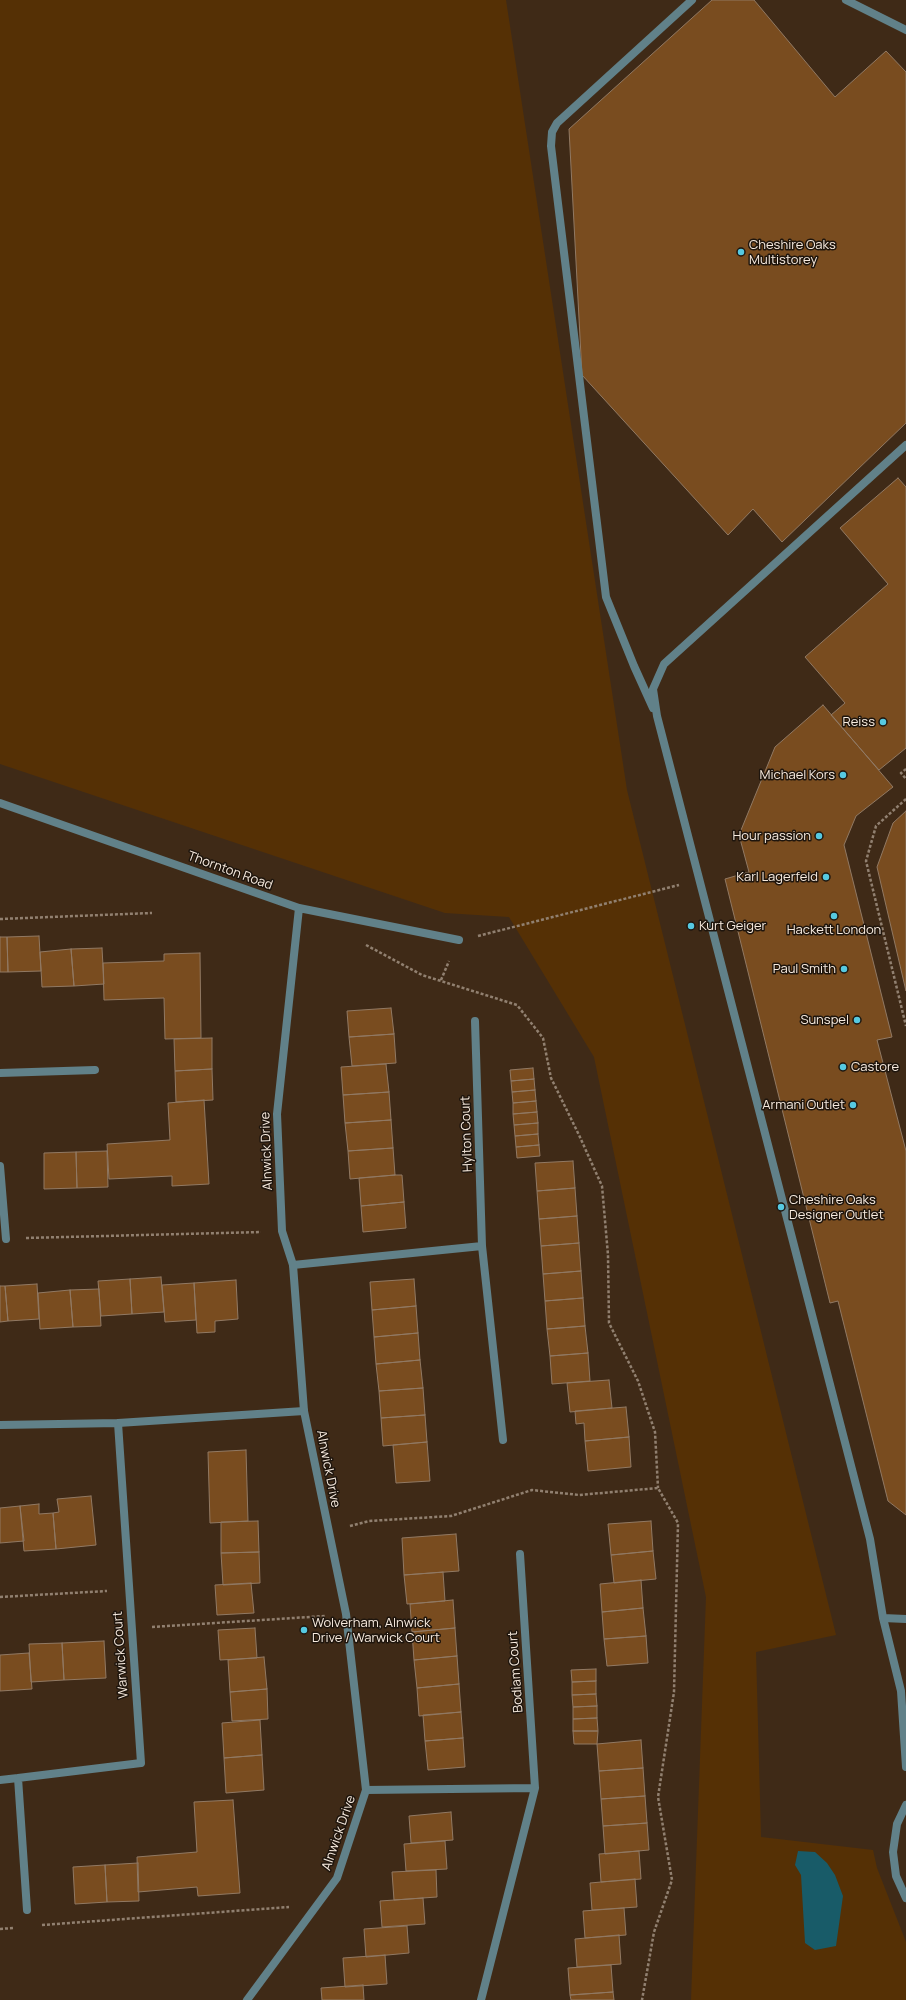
<!DOCTYPE html>
<html>
<head>
<meta charset="utf-8">
<style>
  body { margin:0 }
  canvas { display:block; background:#3f2a17 }
</style>
</head>
<body>
<canvas width="906" height="2000"></canvas>
<script>
const ctx = document.querySelector('canvas').getContext('2d');
ctx.lineJoin = 'round';
function fillPath(path, color) { ctx.fillStyle = color; ctx.fill(path, 'evenodd'); }
const toPath = rows => new Path2D(rows.map(r => 'M' + r).join(''));
function stroke(path, color, width, dash) { ctx.strokeStyle = color; ctx.lineWidth = width; ctx.lineCap = dash ? 'butt' : 'round'; ctx.setLineDash(dash || []); ctx.stroke(path); }
function drawText(font, color, halo, rows, align = 'center') {
  ctx.font = font + ' Manrope,sans-serif'; ctx.lineWidth = 3; ctx.setLineDash([]); ctx.textBaseline = 'middle'; ctx.strokeStyle = halo; ctx.fillStyle = color; for (const [text, x, y, turn = 0] of rows) {
    ctx.save(); ctx.translate(x, y); ctx.rotate((+turn || 0) * Math.PI / 180); ctx.textAlign = isNaN(turn) ? turn : align; if (halo) ctx.strokeText(text, 0, 0); ctx.fillText(text, 0, 0); ctx.restore();
  }
}
const green = toPath([
  [0,0,506,0,627,790,836,1635,756,1652,761,1837,873,1850,877,1868,906,1942,906,2000,691,2000,706,1597,594,1057,509,917,445,913,0,764]
]);
const water = toPath([
  [798,1851,815,1852,827,1863,835,1875,843,1896,836,1946,815,1950,805,1943,801,1875,795,1865]
]);
const building = toPath([
  [712,0,754,0,835,97,886,51,906,72,906,423,782,542,753,509,728,535,582,375,569,129,712,0],
  [898,478,906,487,906,748,879,770,831,715,845,703,805,657,888,584,840,528,898,478],
  [823,705,893,787,856,816,844,845,892,1037,877,1040,906,1151,906,1515,888,1501,838,1301,830,1303,725,879,749,872,739,835,775,747,823,705],
  [906,811,906,991,877,867,893,823,906,811],
  [39,936,41,971,8,972,7,937,39,936],
  [0,937,7,937,8,972,0,972,0,937],
  [102,948,104,984,74,986,71,949,102,948],
  [71,949,74,986,42,987,40,952,71,949],
  [200,953,201,1038,165,1039,164,998,104,1000,103,963,164,961,164,954,200,953],
  [391,1008,394,1034,349,1037,347,1011,391,1008],
  [394,1034,396,1063,352,1066,349,1037,394,1034],
  [212,1038,212,1069,175,1071,174,1039,212,1038],
  [386,1064,389,1092,343,1095,341,1067,386,1064],
  [533,1068,534,1079,511,1081,510,1070,533,1068],
  [212,1069,213,1100,176,1102,175,1071,212,1069],
  [534,1079,535,1090,512,1092,511,1081,534,1079],
  [535,1090,536,1101,513,1103,512,1092,535,1090],
  [389,1092,391,1120,345,1123,343,1095,389,1092],
  [204,1100,209,1184,172,1186,172,1176,109,1179,107,1144,170,1140,168,1103,204,1100],
  [536,1101,537,1112,513,1114,513,1103,536,1101],
  [537,1112,538,1123,514,1125,513,1114,537,1112],
  [391,1120,393,1148,348,1151,345,1123,391,1120],
  [538,1123,538,1134,515,1136,514,1125,538,1123],
  [538,1134,539,1145,516,1147,515,1136,538,1134],
  [539,1145,540,1156,517,1158,516,1147,539,1145],
  [393,1148,395,1175,350,1179,348,1151,393,1148],
  [107,1151,108,1187,77,1188,76,1152,107,1151],
  [76,1152,77,1188,44,1189,44,1153,76,1152],
  [573,1161,575,1188,537,1191,535,1163,573,1161],
  [395,1175,402,1175,404,1202,361,1206,359,1178,395,1175],
  [575,1188,577,1216,539,1219,537,1191,575,1188],
  [404,1202,406,1228,363,1232,361,1206,404,1202],
  [577,1216,579,1243,541,1246,539,1219,577,1216],
  [579,1243,581,1271,543,1274,541,1246,579,1243],
  [581,1271,583,1298,545,1301,543,1274,581,1271],
  [161,1277,164,1312,132,1314,130,1279,161,1277],
  [130,1279,132,1314,101,1316,98,1281,130,1279],
  [414,1279,416,1306,372,1310,370,1282,414,1279],
  [236,1280,238,1319,215,1321,215,1332,197,1333,194,1283,236,1280],
  [194,1283,196,1320,165,1322,162,1285,194,1283],
  [37,1284,39,1319,8,1321,5,1286,37,1284],
  [0,1286,5,1286,8,1321,0,1322,0,1286],
  [99,1289,101,1326,73,1327,70,1290,99,1289],
  [70,1290,73,1327,40,1329,38,1293,70,1290],
  [583,1298,585,1326,547,1329,545,1301,583,1298],
  [416,1306,418,1333,374,1337,372,1310,416,1306],
  [585,1326,588,1353,550,1356,547,1329,585,1326],
  [418,1333,420,1360,376,1364,374,1337,418,1333],
  [588,1353,590,1381,552,1384,550,1356,588,1353],
  [420,1360,423,1388,379,1391,376,1364,420,1360],
  [609,1380,612,1408,570,1412,567,1383,609,1380],
  [423,1388,425,1415,381,1418,379,1391,423,1388],
  [626,1407,629,1437,585,1441,584,1423,576,1424,575,1411,626,1407],
  [425,1415,427,1442,383,1446,381,1418,425,1415],
  [629,1437,631,1467,588,1471,585,1441,629,1437],
  [427,1442,430,1481,396,1483,393,1445,427,1442],
  [246,1450,248,1521,210,1523,208,1452,246,1450],
  [91,1496,96,1545,56,1549,53,1513,59,1512,57,1499,91,1496],
  [39,1504,39,1514,53,1513,56,1549,24,1551,20,1506,39,1504],
  [20,1506,24,1541,0,1543,0,1508,20,1506],
  [258,1521,259,1552,221,1553,221,1522,258,1521],
  [651,1521,653,1551,611,1555,608,1524,651,1521],
  [456,1534,459,1571,404,1575,402,1538,456,1534],
  [653,1551,656,1579,614,1583,611,1555,653,1551],
  [259,1552,260,1583,223,1585,221,1553,259,1552],
  [443,1572,445,1601,407,1604,404,1575,443,1572],
  [641,1580,643,1608,602,1612,600,1584,641,1580],
  [251,1583,254,1613,217,1615,215,1585,251,1583],
  [453,1600,455,1628,412,1632,410,1604,453,1600],
  [643,1608,646,1636,604,1639,602,1612,643,1608],
  [255,1628,257,1658,220,1660,218,1630,255,1628],
  [455,1628,457,1656,414,1660,412,1632,455,1628],
  [646,1636,648,1663,607,1666,604,1639,646,1636],
  [104,1641,106,1678,64,1680,62,1643,104,1641],
  [62,1643,64,1680,31,1682,29,1644,62,1643],
  [29,1653,32,1689,0,1691,0,1655,29,1653],
  [457,1656,459,1684,417,1688,414,1660,457,1656],
  [264,1657,267,1689,230,1692,228,1660,264,1657],
  [596,1669,596,1681,572,1682,571,1670,596,1669],
  [596,1681,596,1694,572,1695,572,1682,596,1681],
  [459,1684,461,1712,419,1716,417,1688,459,1684],
  [267,1689,268,1719,232,1721,230,1692,267,1689],
  [596,1694,597,1706,573,1707,572,1695,596,1694],
  [597,1706,597,1718,573,1719,573,1707,597,1706],
  [461,1712,463,1738,425,1741,423,1715,461,1712],
  [597,1718,598,1731,573,1731,573,1719,597,1718],
  [260,1720,262,1755,224,1758,222,1723,260,1720],
  [573,1731,598,1731,597,1744,574,1744,573,1731],
  [463,1738,465,1767,428,1770,425,1741,463,1738],
  [641,1740,643,1768,599,1771,597,1744,641,1740],
  [262,1755,264,1790,226,1793,224,1758,262,1755],
  [643,1768,645,1796,601,1799,599,1771,643,1768],
  [645,1796,647,1823,603,1826,601,1799,645,1796],
  [233,1800,240,1893,198,1896,197,1887,138,1892,137,1857,197,1852,194,1802,233,1800],
  [451,1812,453,1840,411,1843,409,1816,451,1812],
  [647,1823,649,1850,605,1854,603,1826,647,1823],
  [445,1841,447,1869,406,1871,404,1844,445,1841],
  [639,1851,641,1879,601,1882,599,1854,639,1851],
  [138,1863,139,1901,107,1902,105,1865,138,1863],
  [105,1865,107,1902,75,1904,73,1867,105,1865],
  [436,1870,437,1897,394,1900,392,1872,436,1870],
  [635,1879,637,1907,592,1910,590,1883,635,1879],
  [423,1898,425,1924,382,1927,380,1901,423,1898],
  [624,1908,626,1935,585,1938,583,1911,624,1908],
  [407,1926,409,1953,366,1957,364,1929,407,1926],
  [619,1935,621,1964,577,1967,575,1939,619,1935],
  [385,1955,387,1984,345,1987,343,1958,385,1955],
  [611,1965,613,1992,570,1995,568,1968,611,1965],
  [363,1985,364,2000,322,2000,321,1988,363,1985],
  [613,1992,614,2000,571,2000,570,1995,613,1992]
]);
const path = toPath([
  [906,769,901,773,906,779],
  [906,799,876,826,866,861,906,1026],
  [0,919,152,913],
  [478,936,679,885],
  [366,945,422,975,517,1005,543,1038,551,1078,579,1135,602,1186,608,1255,609,1323,638,1381,655,1432,658,1488],
  [441,980,449,961],
  [26,1238,261,1232],
  [350,1526,369,1521,451,1516,532,1490,579,1495,658,1488,678,1523,674,1692,658,1797,672,1880,654,1932,642,2000],
  [0,1597,107,1591],
  [152,1627,325,1616],
  [42,1925,289,1907],
  [0,1929,13,1928]
]);
const lane = toPath([
  [846,0,906,30],
  [906,445,664,664,653,689,657,716,870,1539,883,1618,901,1691,906,1767],
  [653,708,634,666,606,597,551,146,552,132,557,123,692,0],
  [475,1021,482,1246],
  [0,1073,95,1070],
  [0,1166,6,1239],
  [293,1265,482,1246,503,1440],
  [0,1425,118,1423,304,1411],
  [883,1618,906,1619],
  [0,1780,18,1778],
  [366,1790,535,1788,520,1554],
  [27,1910,18,1778,141,1763,118,1423],
  [481,2000,535,1788]
]);
const street = toPath([
  [0,803,299,908,459,940],
  [906,1805,897,1824,893,1852,896,1876,906,1898],
  [247,2000,337,1878,366,1790,346,1614,304,1411,293,1265,282,1231,277,1114,299,908]
]);
const markers = [
  [741,252,4,"#56c9e1"],
  [883,722,4,"#56c9e1"],
  [843,775,4,"#56c9e1"],
  [819,836,4,"#56c9e1"],
  [826,877,4,"#56c9e1"],
  [834,916,4,"#56c9e1"],
  [691,926,4,"#56c9e1"],
  [844,969,4,"#56c9e1"],
  [857,1020,4,"#56c9e1"],
  [843,1067,4,"#56c9e1"],
  [853,1105,4,"#56c9e1"],
  [781,1207,4,"#56c9e1"],
  [304,1630,4,"#56c9e1"]
];
const poiNames = [
  ["Cheshire Oaks",749,245,"left"],
  ["Multistorey",749,260,"left"],
  ["Reiss",875,722],
  ["Michael Kors",835,775],
  ["Hour passion",811,836],
  ["Karl Lagerfeld",818,877],
  ["Kurt Geiger",699,926,"left"],
  ["Hackett London",834,930,"center"],
  ["Paul Smith",836,969],
  ["Sunspel",849,1020],
  ["Castore",851,1067,"left"],
  ["Armani Outlet",845,1105],
  ["Cheshire Oaks",789,1200,"left"],
  ["Designer Outlet",789,1215,"left"],
  ["Wolverham, Alnwick",312,1623,"left"],
  ["Drive / Warwick Court",312,1638,"left"]
];
const streetNames = [
  ["Thornton Road",230,871,20],
  ["Hylton Court",467,1134,-92],
  ["Alnwick Drive",267,1151,-92],
  ["Alnwick Drive",328,1469,79],
  ["Warwick Court",121,1655,-94],
  ["Bodiam Court",516,1672,-94],
  ["Alnwick Drive",339,1833,-71]
];
fillPath(green, '#553005');
fillPath(water, '#185b68');
fillPath(building, '#794c1f');
stroke(building, '#917963', 1);
stroke(path, '#918070', 2.5, [3, 2]);
stroke(lane, '#618189', 8);
stroke(street, '#618189', 8);
for (const [x, y, r, color] of markers) { const dot = new Path2D(); dot.arc(x, y, r, 0, 2 * Math.PI); ctx.fillStyle = color; ctx.fill(dot); stroke(dot, '#1e150d', 1.5); }
drawText('13px', '#f8ebdf', '#1e150d', poiNames, 'right');
drawText('13px', '#f8ebdf', '#1e150d', streetNames);
</script>
</body>
</html>
